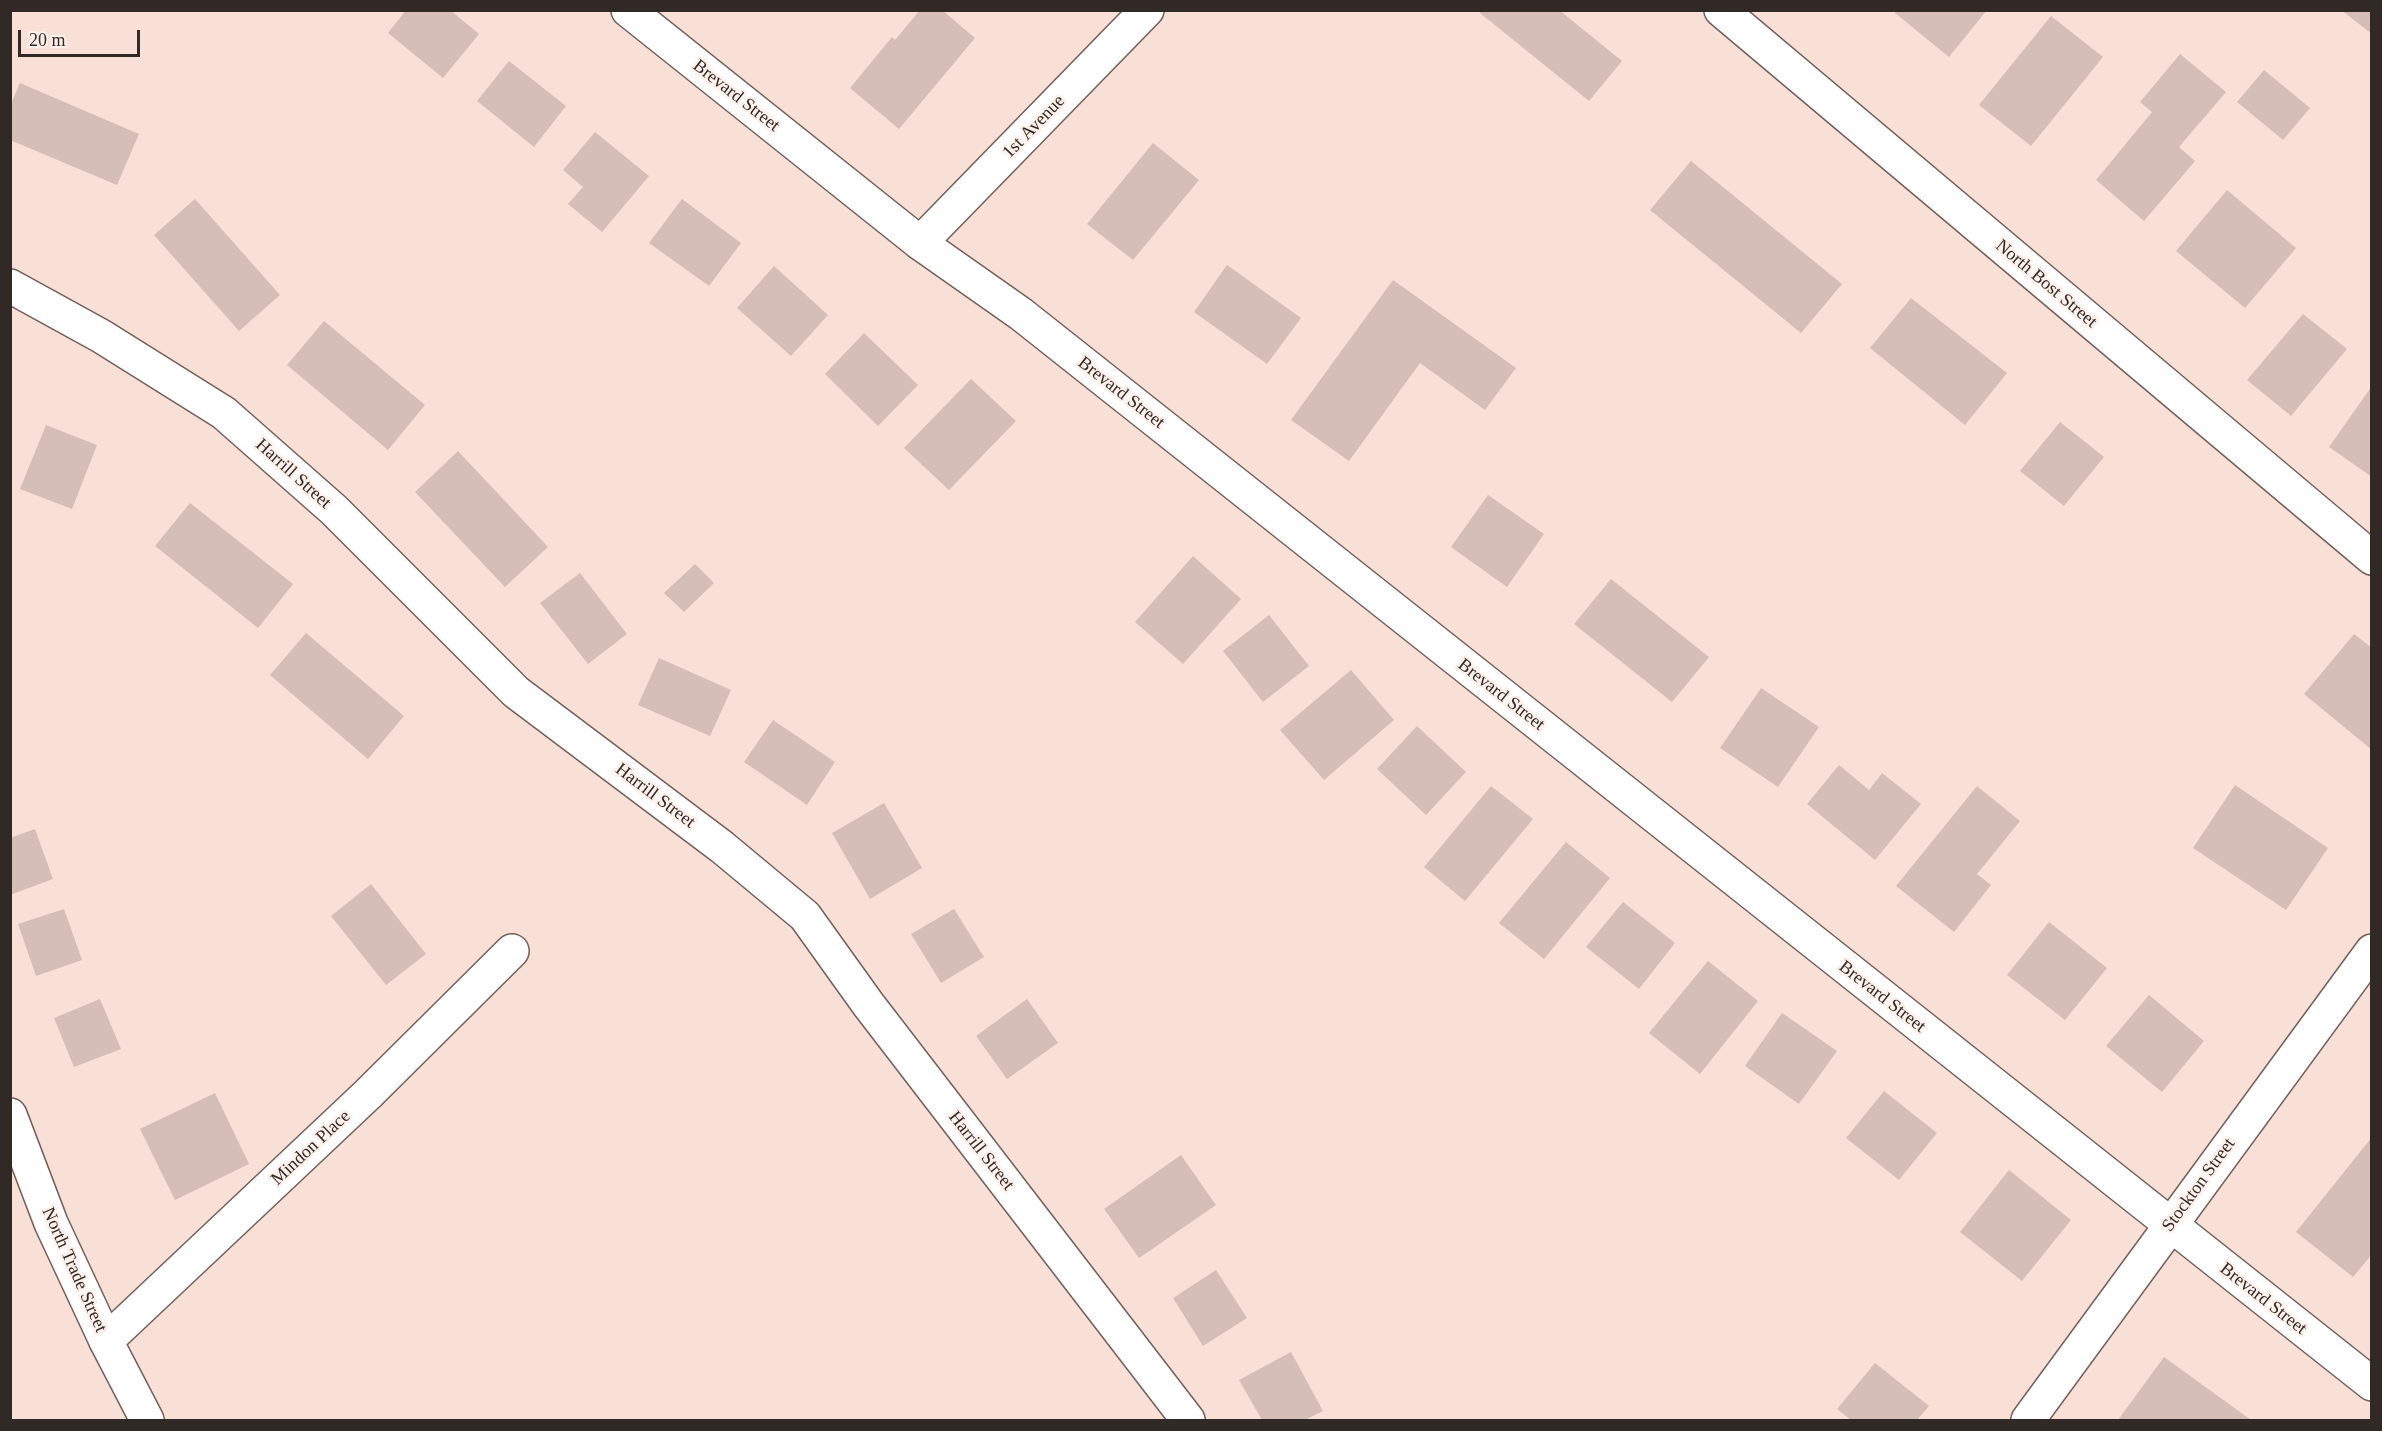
<!DOCTYPE html>
<html>
<head>
<meta charset="utf-8">
<style>
  body { margin:0 }
  #map { position:relative; width:2382px; height:1431px; overflow:hidden; background:#f8e0d7; font-family:"Times New Roman",serif }
  canvas { display:block }
  .frame { position:absolute; inset:0; border:12px solid #312925; pointer-events:none }
  .scale { position:absolute; left:18px; top:30px; width:122px; height:27px; box-sizing:border-box; border:3px solid #312925; border-top:0; padding-left:8px; font-size:18px; line-height:21px; white-space:nowrap; color:#312925; -webkit-text-stroke:4px #fef0ea; paint-order:stroke }
</style>
</head>
<body>
<div id="map">
<canvas width="2382" height="1431"></canvas>
<div class="frame"></div>
<div class="scale">20 m</div>
</div>
<script>
const ctx = document.querySelector('canvas').getContext('2d');
ctx.lineJoin = 'round';
function fillPath(path, color) { ctx.fillStyle = color; ctx.fill(path, 'evenodd'); }
const toPath = rows => new Path2D(rows.map(r => 'M' + r).join(''));
function stroke(path, color, width, dash) { ctx.strokeStyle = color; ctx.lineWidth = width; ctx.lineCap = dash ? 'butt' : 'round'; ctx.setLineDash(dash || []); ctx.stroke(path); }
function drawText(font, color, halo, rows, align = 'center') {
  ctx.font = font + ' "Times New Roman",serif'; ctx.lineWidth = 5; ctx.setLineDash([]); ctx.textBaseline = 'middle'; ctx.strokeStyle = halo; ctx.fillStyle = color; for (const [text, x, y, turn = 0] of rows) {
    ctx.save(); ctx.translate(x, y); ctx.rotate((+turn || 0) * Math.PI / 180); ctx.textAlign = isNaN(turn) ? turn : align; if (halo) ctx.strokeText(text, 0, 0); ctx.fillText(text, 0, 0); ctx.restore();
  }
}
const building = toPath([
  [406,10,450,10,479,34,443,78,388,33],
  [920,10,942,10,975,38,899,129,850,88,892,37,895,40],
  [1481,10,1559,10,1622,61,1589,101,1480,13],
  [1897,10,1987,10,1949,57,1895,13],
  [2341,10,2372,10,2372,34],
  [2051,16,2103,57,2031,146,1979,105],
  [2180,54,2226,92,2179,147,2195,161,2144,221,2096,180,2152,112,2140,102],
  [509,61,566,106,534,147,477,101],
  [2264,70,2310,108,2283,140,2237,102],
  [20,83,139,134,117,185,10,140,10,106],
  [595,132,649,176,602,232,568,204,583,187,563,170],
  [1153,143,1199,180,1133,260,1087,224],
  [1691,161,1842,284,1801,333,1650,210],
  [2227,190,2296,248,2245,308,2176,251],
  [195,199,280,295,239,331,154,235],
  [682,199,741,243,709,286,649,243],
  [1227,265,1301,318,1267,364,1194,312],
  [774,266,828,315,791,356,737,308],
  [1393,280,1516,368,1485,410,1420,363,1349,461,1291,420],
  [1911,298,2007,373,1965,425,1870,348],
  [2303,314,2347,349,2291,416,2247,380],
  [324,321,425,405,388,450,287,365],
  [864,333,918,385,878,426,825,374],
  [971,379,1016,421,949,490,904,448],
  [2372,386,2372,477,2329,447],
  [2060,422,2104,457,2064,506,2020,471],
  [46,425,97,445,72,509,20,489],
  [458,451,548,547,505,587,415,492],
  [1488,495,1544,534,1507,587,1451,547],
  [190,503,293,584,258,628,155,546],
  [1193,556,1241,599,1183,664,1135,622],
  [695,564,714,583,684,612,664,593],
  [580,573,627,634,588,664,540,603],
  [1611,579,1709,657,1672,702,1574,624],
  [1269,615,1309,666,1263,702,1223,651],
  [306,633,404,716,368,759,270,675],
  [2354,634,2372,648,2372,750,2304,694],
  [659,658,731,690,710,736,638,705],
  [1351,670,1394,720,1324,780,1280,730],
  [1761,688,1819,727,1778,787,1720,748],
  [773,720,835,762,807,805,744,762],
  [1417,726,1466,772,1426,815,1377,769],
  [1839,765,1869,790,1882,773,1921,804,1875,860,1807,804],
  [2235,785,2328,848,2286,910,2193,848],
  [1491,786,1533,819,1465,901,1424,867],
  [1977,786,2020,821,1977,874,1991,885,1954,932,1896,886],
  [884,803,922,868,870,899,832,833],
  [35,829,53,879,10,895,10,838],
  [1566,842,1610,878,1544,959,1499,923],
  [371,884,426,954,386,985,331,916],
  [1623,902,1675,943,1639,989,1586,947],
  [64,909,82,960,36,976,18,924],
  [954,909,984,957,941,983,911,934],
  [2049,922,2107,968,2065,1020,2007,975],
  [1708,961,1758,1001,1700,1074,1649,1033],
  [2149,995,2204,1041,2162,1092,2106,1046],
  [100,999,121,1049,74,1067,54,1018],
  [1027,999,1058,1043,1007,1079,976,1036],
  [1782,1013,1837,1051,1799,1104,1745,1066],
  [1884,1091,1937,1133,1899,1180,1846,1138],
  [215,1093,249,1164,175,1200,140,1129],
  [2372,1137,2372,1254,2353,1277,2296,1232],
  [1181,1155,1216,1205,1139,1258,1104,1209],
  [2009,1170,2071,1220,2022,1281,1960,1232],
  [1216,1270,1247,1318,1203,1346,1173,1298],
  [1291,1352,1323,1411,1305,1420,1262,1420,1239,1380],
  [2164,1357,2251,1420,2118,1420],
  [1875,1363,1929,1406,1917,1420,1851,1420,1837,1409]
]);
const minor = toPath([
  [1721,10,2372,558],
  [920,243,1147,10],
  [10,286,101,336,224,413,334,510,516,692,722,847,805,916,868,1004,1188,1420],
  [106,1341,368,1094,512,951]
]);
const tertiary = toPath([
  [628,10,920,243,1021,314,2372,1384],
  [10,1115,51,1223,106,1341,147,1420],
  [2028,1420,2372,951]
]);
const streetNames = [
  ["Brevard Street",736,96,38],
  ["1st Avenue",1034,127,-46],
  ["North Bost Street",2046,284,40],
  ["Brevard Street",1121,393,38],
  ["Harrill Street",293,474,42],
  ["Brevard Street",1501,695,38],
  ["Harrill Street",655,796,37],
  ["Brevard Street",1882,997,38],
  ["Mindon Place",311,1148,-43],
  ["Harrill Street",981,1151,52],
  ["Stockton Street",2199,1185,-54],
  ["North Trade Street",74,1270,66],
  ["Brevard Street",2263,1299,38]
];
fillPath(building, '#d4beb5');
stroke(minor, '#735f58', 36);
stroke(tertiary, '#735f58', 36);
stroke(minor, '#fff', 33);
stroke(tertiary, '#fff', 33);
drawText('18px', '#312925', '#fef0ea', streetNames);
</script>
</body>
</html>
